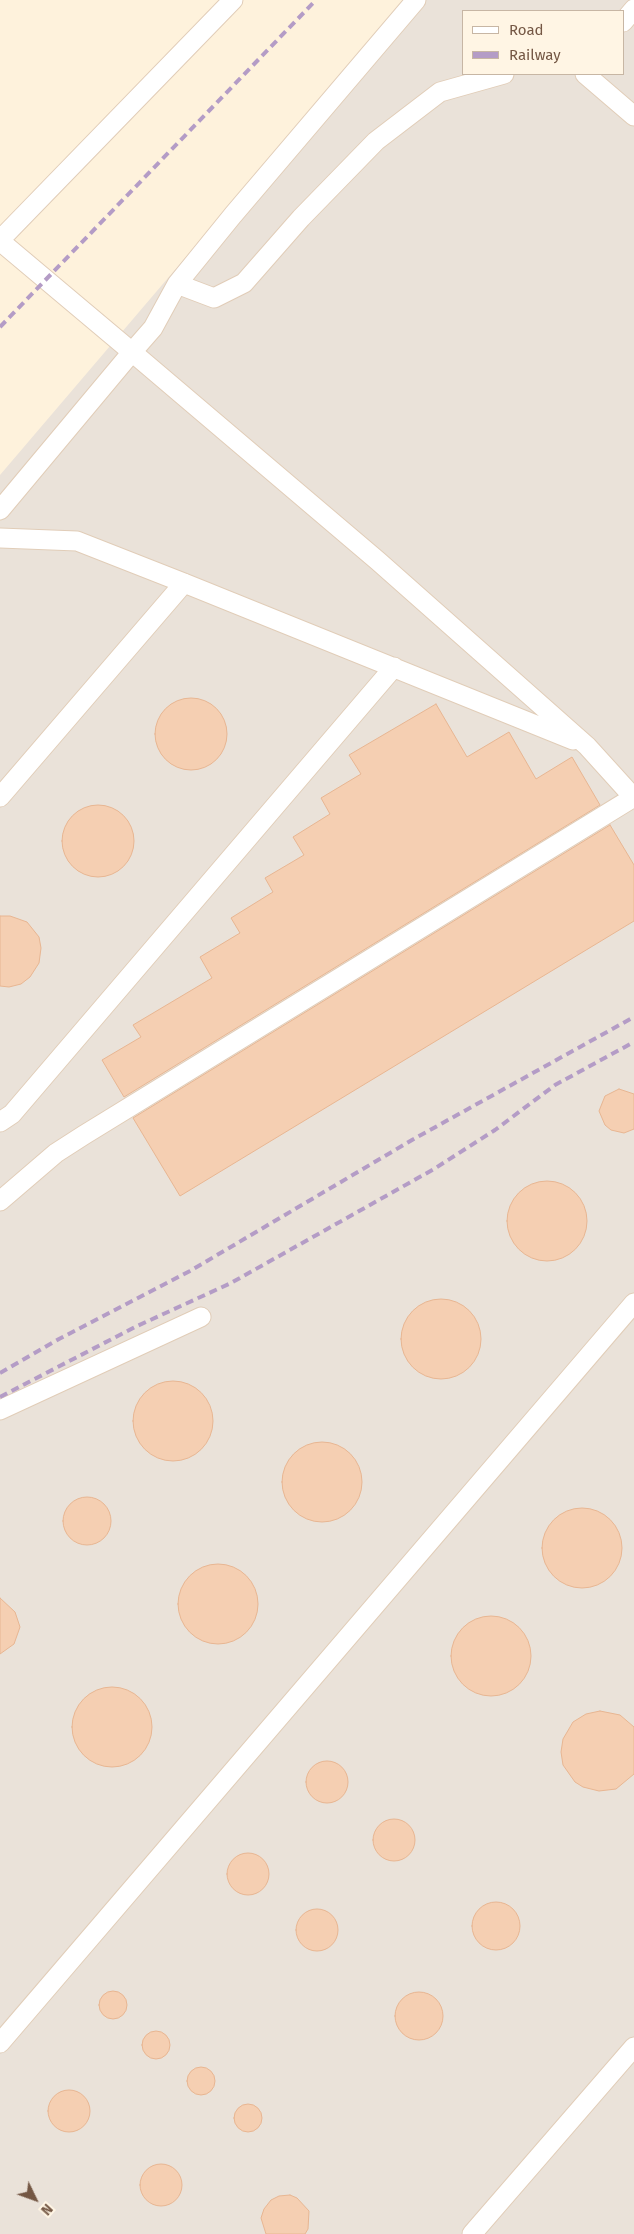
<!DOCTYPE html>
<html>
<head>
<meta charset="utf-8">
<style>
  body { margin:0 }
  #map { position:relative; width:634px; height:2234px; overflow:hidden; background:#fef2dc; font-family:"Fira Sans",sans-serif }
  canvas { display:block }
  .legend { position:absolute; left:462px; top:10px; width:162px; height:65px; box-sizing:border-box; background:#fff5e4; border:1px solid #c7b6a4; margin:0; padding:6px 9px; list-style:none; font-size:15px; color:#745744 }
  .legend li { display:flex; align-items:center; gap:10px; height:25px }
  .legend b { width:25px; border:1px solid #c7b6a4 }
  .north { position:absolute; left:10px; top:2174px; width:50px; height:50px; -webkit-text-stroke:4px #fff5e4; paint-order:stroke; rotate:132deg; font-size:14px; font-weight:700; line-height:20px; text-align:center; color:#745744 }
  .north::after { content:''; display:block; margin:auto; width:18px; height:22px; background:#745744; clip-path:polygon(50% 0,100% 100%,50% 72%,0 100%) }
</style>
</head>
<body>
<div id="map">
<canvas width="634" height="2234"></canvas>
<ul class="legend">
<li><b style="height:6px;background:#fff"></b>Road</li>
<li><b style="height:6px;background:#b49cc6"></b>Railway</li>
</ul>
<div class="north">N</div>
</div>
<script>
const ctx = document.querySelector('canvas').getContext('2d');
ctx.lineJoin = 'round';
function fillPath(path, color) { ctx.fillStyle = color; ctx.fill(path, 'evenodd'); }
const toPath = rows => new Path2D(rows.map(r => 'M' + r).join(''));
function stroke(path, color, width, dash) { ctx.strokeStyle = color; ctx.lineWidth = width; ctx.lineCap = dash ? 'butt' : 'round'; ctx.setLineDash(dash || []); ctx.stroke(path); }
const industrial = toPath([
  [405,0,634,0,634,2234,0,2234,0,475],
  [463,11,623,11,623,74,463,74]
]);
const building = toPath([
  '155 734a36 36 0 1 1 72 0a36 36 0 1 1-72 0Z',
  [436,704,467,757,509,732,536,779,572,757,600,805,124,1097,102,1060,141,1037,133,1025,212,978,200,957,240,933,231,918,273,892,265,878,304,855,293,837,330,814,321,798,361,774,349,755,436,704],
  '62 841a36 36 0 1 1 72 0a36 36 0 1 1-72 0Z',
  [610,825,634,865,634,921,180,1196,133,1118,610,825],
  [0,916,10,916,27,922,39,937,41,948,39,963,30,977,21,984,9,987,0,986,0,916],
  [619,1089,634,1094,634,1129,624,1133,611,1130,605,1125,599,1111,605,1096,619,1089],
  '507 1221a40 40 0 1 1 80 0a40 40 0 1 1-80 0Z',
  '401 1339a40 40 0 1 1 80 0a40 40 0 1 1-80 0Z',
  '133 1421a40 40 0 1 1 80 0a40 40 0 1 1-80 0Z',
  '282 1482a40 40 0 1 1 80 0a40 40 0 1 1-80 0Z',
  '63 1521a24 24 0 1 1 48 0a24 24 0 1 1-48 0Z',
  '542 1548a40 40 0 1 1 80 0a40 40 0 1 1-80 0Z',
  '178 1604a40 40 0 1 1 80 0a40 40 0 1 1-80 0Z',
  [0,1598,15,1612,20,1627,14,1644,0,1654,0,1598],
  '451 1656a40 40 0 1 1 80 0a40 40 0 1 1-80 0Z',
  '72 1727a40 40 0 1 1 80 0a40 40 0 1 1-80 0Z',
  [600,1711,620,1715,634,1727,634,1774,616,1789,599,1791,583,1787,575,1782,563,1765,561,1752,563,1739,573,1722,586,1714,600,1711],
  '306 1782a21 21 0 1 1 42 0a21 21 0 1 1-42 0Z',
  '373 1840a21 21 0 1 1 42 0a21 21 0 1 1-42 0Z',
  '227 1874a21 21 0 1 1 42 0a21 21 0 1 1-42 0Z',
  '472 1926a24 24 0 1 1 48 0a24 24 0 1 1-48 0Z',
  '296 1930a21 21 0 1 1 42 0a21 21 0 1 1-42 0Z',
  '99 2005a14 14 0 1 1 28 0a14 14 0 1 1-28 0Z',
  '395 2016a24 24 0 1 1 48 0a24 24 0 1 1-48 0Z',
  '142 2045a14 14 0 1 1 28 0a14 14 0 1 1-28 0Z',
  '187 2081a14 14 0 1 1 28 0a14 14 0 1 1-28 0Z',
  '48 2111a21 21 0 1 1 42 0a21 21 0 1 1-42 0Z',
  '234 2118a14 14 0 1 1 28 0a14 14 0 1 1-28 0Z',
  '140 2185a21 21 0 1 1 42 0a21 21 0 1 1-42 0Z',
  [290,2195,297,2198,309,2211,308,2229,305,2234,266,2234,261,2218,264,2209,271,2200,279,2196,290,2195]
]);
const minor = toPath([
  [623,22,634,9],
  [585,74,634,116],
  [0,240,233,0],
  [0,241,132,352,153,328,177,284,233,215,416,0],
  [177,284,214,298,244,283,301,218,376,141,440,92,504,74],
  [0,510,132,352,378,561,587,746,634,798],
  [0,538,77,541,184,583,573,740],
  [0,797,184,583],
  [0,1122,12,1114,394,667],
  [0,1201,56,1153,84,1135,634,797],
  [0,1410,201,1317],
  [0,2043,634,1303],
  [472,2234,634,2047]
]);
const rail = toPath([
  [0,327,316,0],
  [0,1373,59,1339,190,1271,412,1140,634,1017],
  [0,1397,135,1327,231,1283,434,1169,495,1130,555,1085,634,1042]
]);
fillPath(industrial, '#eae2d9');
fillPath(building, '#f5cfb2');
stroke(building, '#e8b692', 1);
stroke(minor, '#e1cdb8', 21);
stroke(minor, '#fff', 19);
stroke(rail, '#b49cc6', 4, [8, 5]);
</script>
</body>
</html>
